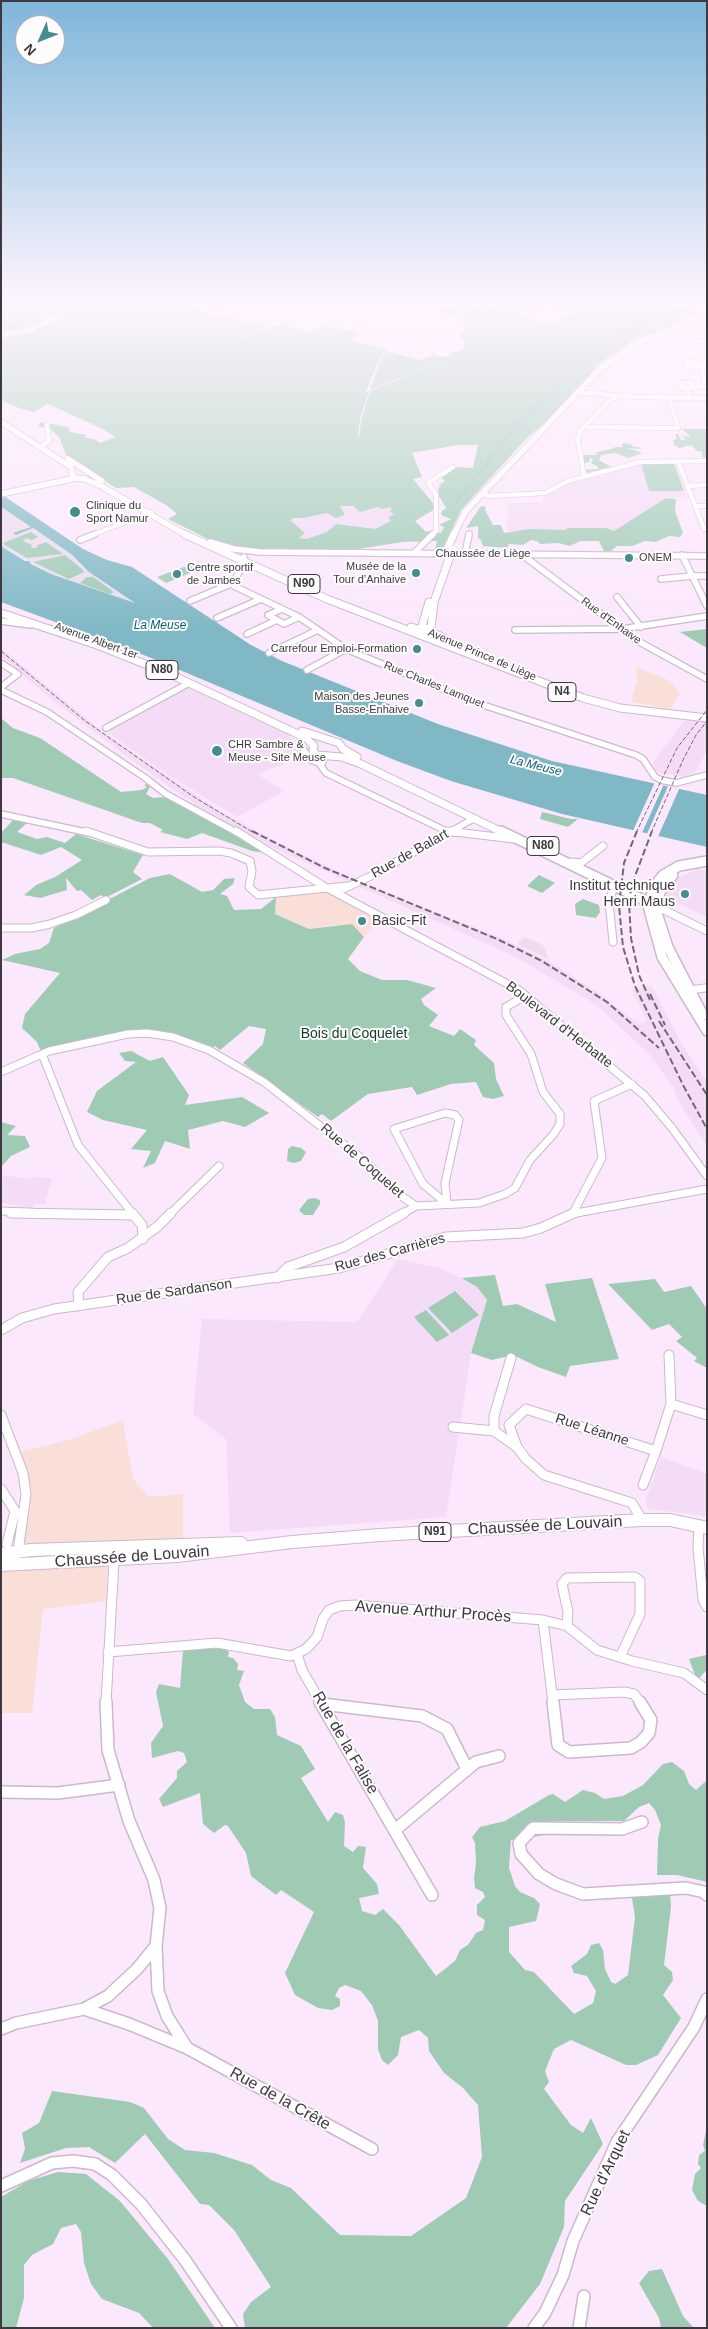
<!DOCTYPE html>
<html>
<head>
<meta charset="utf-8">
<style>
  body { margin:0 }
  #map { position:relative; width:708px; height:2329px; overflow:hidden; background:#fce8fd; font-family:Helvetica,sans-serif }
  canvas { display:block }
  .frame { position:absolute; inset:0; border:2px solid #403841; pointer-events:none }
  .north { position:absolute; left:15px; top:15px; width:50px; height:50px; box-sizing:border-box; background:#fcfcfc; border:1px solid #b1aeb1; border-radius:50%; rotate:226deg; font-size:14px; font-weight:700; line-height:20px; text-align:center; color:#403841 }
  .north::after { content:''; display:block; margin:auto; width:18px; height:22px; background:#458d91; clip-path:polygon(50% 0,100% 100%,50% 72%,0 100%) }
</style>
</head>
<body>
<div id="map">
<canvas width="708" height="2329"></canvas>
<div class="frame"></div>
<div class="north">N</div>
</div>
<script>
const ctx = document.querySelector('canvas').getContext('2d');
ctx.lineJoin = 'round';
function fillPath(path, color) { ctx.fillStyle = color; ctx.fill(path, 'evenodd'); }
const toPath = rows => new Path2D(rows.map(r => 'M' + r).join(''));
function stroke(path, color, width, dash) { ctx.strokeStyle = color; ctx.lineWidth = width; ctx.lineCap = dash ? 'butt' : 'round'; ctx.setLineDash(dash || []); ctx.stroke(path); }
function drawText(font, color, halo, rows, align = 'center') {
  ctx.font = font + ' Helvetica,sans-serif'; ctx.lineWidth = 4; ctx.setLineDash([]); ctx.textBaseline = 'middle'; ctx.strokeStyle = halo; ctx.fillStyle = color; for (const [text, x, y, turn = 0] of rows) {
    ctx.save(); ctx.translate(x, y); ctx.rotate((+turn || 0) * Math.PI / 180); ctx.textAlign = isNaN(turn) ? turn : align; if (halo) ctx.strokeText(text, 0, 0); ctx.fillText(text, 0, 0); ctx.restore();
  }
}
const commercial = toPath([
  [635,667,666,679,673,684,680,693,670,709,631,702,638,679],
  [325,892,379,921,364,937,358,930,335,925,310,929,275,914,276,897],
  [123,1420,133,1479,149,1497,183,1494,183,1544,108,1546,106,1601,43,1609,32,1713,1,1713,1,1556,18,1551,26,1470,20,1452,75,1438]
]);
const industrial = toPath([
  [1,507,71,554,89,572,135,603,51,574,6,549,1,546],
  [524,937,543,945,549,960,517,944]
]);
const built = toPath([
  [362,447,414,522,348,535,285,543,250,478,291,462],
  [639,463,676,463,687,497,667,497,614,532,507,531,508,503,542,502,544,495,558,491,562,485,612,473],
  [1,648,104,733,220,811,277,842,364,884,503,939,550,962,597,992,639,1024,647,1021,632,990,651,985,682,1044,707,1082,707,1146,677,1099,673,1087,649,1054,602,1010,585,998,516,957,265,844,196,805,137,764,50,698,1,656],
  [191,685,282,729,299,744,301,752,292,755,292,758,287,760,289,762,257,774,284,791,237,817,170,776,105,731],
  [685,720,707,722,707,750,697,770,690,778,659,773,651,767,654,766,653,762],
  [698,869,707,871,707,917,675,902,673,904,664,899,663,896,667,888,675,879],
  [3,1175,26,1179,34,1177,52,1178,45,1204,36,1204,32,1208,1,1203],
  [398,1259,439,1268,462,1278,477,1287,487,1300,471,1353,446,1517,230,1533,226,1439,193,1414,202,1319,357,1322],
  [661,1457,707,1474,707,1516,648,1509,645,1502]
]);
const green = toPath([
  [1,303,182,303,208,314,271,325,232,341,281,324,311,332,328,325,361,331,352,341,387,349,380,358,365,393,369,391,360,419,358,436,359,438,361,421,370,391,452,357,370,390,381,358,387,351,420,360,435,354,446,355,462,350,466,344,460,336,465,330,464,323,436,309,465,304,487,311,497,303,537,303,550,305,556,303,657,303,702,313,661,331,633,339,624,347,595,366,597,369,550,418,527,438,461,510,443,549,435,549,437,541,403,542,345,551,257,551,210,540,168,519,177,514,166,505,134,487,116,488,67,457,59,437,51,430,38,426,41,422,68,427,70,432,88,435,84,437,96,440,100,443,115,437,103,429,48,404,34,412,19,408,1,400,1,336,34,330,1,334],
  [550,305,578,311,549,325,517,314],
  [458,445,478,445,473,468,453,467,441,477,445,481,439,485,441,486,438,488,439,496,446,508,442,511,441,515,451,519,439,525,444,527,441,533,425,531,415,521,437,508,413,479,422,477,412,453],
  [340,506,353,506,360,512,378,507,381,509,390,507,392,510,389,511,394,515,388,517,391,521,375,529,336,524,327,532,307,539,299,538,305,533,291,521,292,518,303,518,327,513,336,518,345,515],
  [682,429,707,429,707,458,702,457,702,452,697,451,691,445,680,448,674,445,673,440,677,439,675,434,678,434,681,440,686,440,682,436,691,437],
  [623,443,630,444,634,447,639,447,641,449,628,448,642,453,628,458,616,453,601,455,599,460,611,467,585,473,584,470,598,469,598,467,591,463,593,459,590,458,589,462,583,463,583,455,596,455,597,452,612,449,615,447,622,447],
  [641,464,674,464,684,491,649,491],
  [666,498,676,499,675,511,683,533,680,537,669,536,655,542,645,541,632,546,617,546,611,551,604,551,599,541,581,541,569,546,559,543,540,544,537,541,531,540,523,545,509,544,507,548,483,546,481,540,478,538,478,526,466,528,481,506,486,507,485,510,493,525,501,525,504,533,530,529,566,530,567,528,606,528,614,531],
  [31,532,38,537,32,540,26,538,23,541,32,545,31,548,36,548,38,545,46,542,63,554,27,558,3,544,5,542],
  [65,555,83,570,84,572,69,579,33,562],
  [189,565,198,570,166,583,157,577],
  [87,577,93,577,114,592,110,594,80,583],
  [707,629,707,648,680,632],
  [1,718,13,728,40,738,121,792,142,790,147,787,144,785,147,784,150,787,146,794,153,798,166,797,266,853,252,851,202,833,187,839,160,832,163,830,150,823,142,823,13,778,1,778],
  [542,812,571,819,578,819,568,827,540,819],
  [15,818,28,822,17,832,37,839,47,837,65,843,76,834,143,855,133,872,142,879,105,898,101,895,92,900,81,890,77,891,66,878,67,890,40,898,24,895,36,885,55,877,82,860,61,847,41,855,1,842,1,833],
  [170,874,202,892,213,890,224,879,235,878,233,884,220,894,227,896,234,910,261,909,276,897,275,914,309,929,352,924,364,937,348,959,360,971,382,980,407,980,436,988,421,999,424,1005,438,1015,429,1026,454,1036,460,1029,476,1040,474,1045,494,1063,496,1079,504,1096,493,1099,483,1097,476,1082,451,1084,417,1095,412,1087,368,1094,331,1121,322,1114,318,1117,243,1063,263,1044,266,1029,249,1026,220,1050,215,1046,209,1050,147,1033,42,1054,37,1042,22,1028,25,1014,60,973,2,960,15,954,40,949,49,943,54,928,150,878],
  [539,875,555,883,542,893,527,886],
  [583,899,599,905,600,912,596,918,576,915,575,904],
  [131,1051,150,1061,163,1057,189,1095,185,1105,242,1097,269,1113,245,1127,223,1121,188,1130,190,1149,165,1141,155,1163,143,1168,151,1151,131,1149,147,1130,103,1120,87,1112,97,1091,136,1062,125,1061,119,1053],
  [1,1122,16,1126,7,1135,25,1136,30,1147,11,1156,1,1167],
  [292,1146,301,1148,306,1152,301,1161,294,1163,287,1161,288,1149],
  [314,1198,320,1200,320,1204,313,1215,304,1215,299,1210,308,1199],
  [495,1275,503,1306,517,1304,556,1322,545,1284,592,1278,619,1359,570,1366,566,1377,538,1367,513,1355,492,1360,471,1353,487,1300,477,1287,462,1278],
  [655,1279,664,1292,691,1286,707,1309,707,1368,694,1361,697,1358,676,1341,682,1337,669,1324,652,1330,608,1284],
  [455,1291,479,1315,452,1333,428,1308],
  [426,1310,449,1335,437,1342,414,1317],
  [225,1648,229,1652,228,1657,233,1658,238,1664,237,1670,244,1671,239,1685,245,1702,254,1709,270,1709,275,1717,277,1735,301,1746,315,1769,301,1778,328,1822,335,1812,343,1815,345,1823,344,1846,353,1852,358,1846,366,1847,363,1868,377,1884,379,1894,359,1898,362,1911,375,1915,383,1909,399,1925,436,1976,455,1961,460,1950,468,1945,476,1933,483,1930,485,1920,477,1915,477,1905,485,1897,483,1892,475,1888,474,1878,476,1863,475,1843,472,1837,480,1827,505,1821,549,1795,553,1794,565,1802,583,1790,595,1793,604,1799,623,1796,643,1785,663,1764,672,1762,684,1771,689,1784,696,1790,707,1780,707,1882,677,1875,657,1875,658,1839,661,1825,655,1810,649,1803,639,1807,624,1821,554,1821,546,1835,511,1840,509,1868,515,1886,520,1892,534,1898,540,1904,536,1921,509,1927,509,1952,525,1970,534,1972,574,2014,593,2003,596,1991,587,1976,574,1973,571,1966,587,1954,591,1945,599,1943,603,1950,605,1969,611,1982,615,1984,628,1975,635,1917,632,1898,670,1892,671,1907,664,1965,672,1972,673,1980,663,1995,681,2018,658,2055,636,2065,626,2065,571,2040,554,2049,545,2071,549,2082,544,2089,571,2125,583,2133,591,2118,603,2144,565,2201,564,2227,540,2284,506,2328,245,2328,243,2314,251,2302,271,2287,234,2230,209,2205,200,2204,145,2134,115,2163,89,2147,66,2148,20,2163,25,2149,22,2133,39,2123,52,2091,130,2102,144,2108,168,2139,185,2150,214,2153,252,2165,271,2180,291,2188,340,2235,411,2236,466,2198,482,2157,478,2105,463,2088,444,2073,429,2051,428,2038,419,2030,401,2037,398,2055,388,2065,382,2060,378,2049,378,2021,372,2005,361,1991,345,1985,339,1988,335,1996,340,1999,340,2006,332,2010,318,2008,295,1995,285,1973,314,1912,281,1890,276,1895,251,1876,246,1853,228,1826,225,1825,214,1833,203,1824,200,1793,163,1807,159,1799,177,1778,177,1771,187,1762,184,1753,178,1751,152,1758,151,1743,163,1726,156,1692,159,1684,180,1688,183,1650],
  [706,1655,707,1670,699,1678,695,1675,689,1659],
  [707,2126,707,2206,698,2201,692,2190,695,2174,701,2168,698,2164,699,2155,705,2151,703,2145],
  [58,2172,86,2174,120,2201,168,2259,215,2328,153,2328,139,2313,102,2299,91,2284,84,2263,81,2232,76,2224,61,2228,53,2244,32,2255,24,2265,24,2298,16,2328,1,2328,1,2197,28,2181],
  [662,2269,683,2316,694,2328,661,2328,659,2318,639,2283,649,2271]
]);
const water = toPath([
  [1,494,83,549,107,560,132,567,251,645,282,661,438,724,552,761,707,795,707,847,562,814,451,781,397,761,139,653,1,602,1,546,25,561,29,561,31,564,51,574,135,603,89,572,71,554,33,528,16,535,13,533,31,527,1,507]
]);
const pier = toPath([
  [655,782,664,784,641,835,632,833],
  [669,784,680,787,657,839,646,836]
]);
const stream = toPath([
  [638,325,652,316],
  [1,329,19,325,26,321,31,314,28,313,32,311,31,303],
  [452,508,514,428,592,353,608,341,616,339,634,327]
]);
const minorFar4 = toPath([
  [205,303,214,305],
  [260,303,276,310,301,306],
  [305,303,301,306,324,323,398,338,438,352,438,354,447,354],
  [1,335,31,330,62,314,76,303],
  [661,340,707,341],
  [706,367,687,366,686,362,706,363,707,366],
  [688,388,682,388,681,383,692,383,692,386],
  [577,392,636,397,707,398],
  [689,398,688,388,706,386,701,367],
  [584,427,678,428,669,397],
  [43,445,49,441,47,425],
  [678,461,704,529,707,529],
  [584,476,578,440,580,431,610,400,618,397],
  [687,486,707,485],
  [481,494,490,496,545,493,568,481,640,462,707,461],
  [695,506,707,506],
  [92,535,152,512],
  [432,535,436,531,436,494,428,483,453,467]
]);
const minorFar3 = toPath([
  [80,540,95,534],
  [210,542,234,549,260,552,707,556],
  [414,553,433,534],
  [465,554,469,534],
  [521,554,636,640,707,679],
  [682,555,707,606],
  [244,557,245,562,234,581,234,586,299,617,346,649,471,701,636,755,643,759,655,777,661,780,676,783,707,775],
  [692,576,707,576],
  [661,579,692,576],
  [617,597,641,627],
  [190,601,233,583],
  [282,609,268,615,284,624,299,617],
  [217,618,261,599],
  [1,621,31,625],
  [515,630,622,629,707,616],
  [247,634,277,620],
  [269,653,318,630],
  [1,663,18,674,1,687],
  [307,670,346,649],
  [1,690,47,712,147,779],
  [106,728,189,683],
  [304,750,311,760,321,764],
  [325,757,321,766,326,773,448,832,455,833],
  [144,777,166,794,238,833],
  [1,814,90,833],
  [448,833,473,819]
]);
const minorFar2 = toPath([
  [86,831,148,852,219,851,231,853,250,861,252,871,249,887,258,895,347,886],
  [236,831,325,887,519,990,645,1096,672,1128,707,1176],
  [447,831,514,839],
  [571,862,581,863,603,846],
  [343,889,371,876,451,831],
  [613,890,609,901,613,942],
  [656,906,707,931],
  [1,928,32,928,50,924,76,915,106,900],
  [685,988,690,990,705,988],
  [42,1054,78,1145,133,1214],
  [1,1072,49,1051,128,1034,147,1033,173,1037,209,1050,264,1082,365,1161,397,1193,416,1206,479,1203,505,1194,515,1188,530,1160,553,1135,560,1124,560,1114,543,1092,531,1054,506,1015,506,1007,525,996],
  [445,1113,455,1115,459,1120,445,1183,447,1204,423,1184,394,1129,445,1113],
  [1,1211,73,1214],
  [573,1213,602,1158,594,1101,632,1084],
  [170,1214,219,1166],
  [402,1214,416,1206],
  [571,1214,707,1189]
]);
const minorFar1 = toPath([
  [11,1213,133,1215],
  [132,1213,142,1225,143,1239],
  [277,1278,288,1267,344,1247,404,1213],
  [79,1306,78,1292,108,1257,128,1248,157,1227,171,1213],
  [1,1330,22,1318,54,1309,339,1268,446,1237,523,1233,541,1228,574,1213],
  [669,1355,671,1404],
  [511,1358,494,1416,494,1431,517,1447,526,1459,544,1475,632,1503,642,1520],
  [1,1415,23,1473,26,1494,18,1552],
  [453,1427,494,1431],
  [517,1447,509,1425,526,1409,656,1451,671,1404,707,1415],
  [643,1485,656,1451],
  [1,1489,15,1511,7,1544],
  [699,1525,698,1547,703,1600,707,1607],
  [543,1620,553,1703],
  [567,1626,568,1612,562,1584,567,1578,635,1577,640,1581,640,1614,620,1657],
  [108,1652,217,1643,291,1656,306,1649,317,1637,323,1619,329,1610,340,1606,355,1605,543,1620,567,1626,597,1650,632,1661,684,1673,707,1690],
  [297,1654,302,1670,321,1703],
  [552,1695,624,1692,634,1694,641,1703],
  [106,1703,114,1561]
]);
const minor = toPath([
  [320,1702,432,1895],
  [553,1702,558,1745,569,1752,631,1748,641,1742,649,1733,651,1720,640,1702],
  [322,1704,422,1716,447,1729,467,1769],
  [1,1792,58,1793,119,1785],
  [642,1822,622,1829,533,1828,519,1843,521,1854,539,1874,556,1884,583,1894,686,1888,704,1892,707,1895],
  [395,1830,476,1762,499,1756],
  [156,1946,158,1991,167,2016,187,2048,372,2149],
  [84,2009,129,2024,187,2048],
  [1,2029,16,2023,84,2009,108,1996,137,1969,156,1946,160,1908,154,1880,129,1821,108,1750,106,1702],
  [1,2186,52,2163,73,2161,95,2164,112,2175,141,2204,185,2260,231,2328],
  [534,2328,545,2313,563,2275,573,2241,617,2142,694,2027,707,1999],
  [579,2328,584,2296]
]);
const majorFar3 = toPath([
  [1,422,71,467,73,478,85,479,101,486,186,535],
  [68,459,102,481],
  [1,494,76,478],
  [454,535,465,512,600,369,638,343,707,314]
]);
const majorFar2 = toPath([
  [184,534,327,599,583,698,620,708,707,718],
  [447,549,454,534],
  [1,613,97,645,170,674,306,738,314,746,313,751,317,755,342,757,361,764,504,833],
  [411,627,438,635,452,643],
  [420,631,431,627,434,602,449,559],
  [427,635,422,626,429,602],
  [302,731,339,743,343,749,357,757]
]);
const majorFar1 = toPath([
  [501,831,656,906],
  [707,861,679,866,663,875,654,886,648,906,662,957,707,1031],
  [673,875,661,890,656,906,657,913,668,947,703,1015]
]);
const major = toPath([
  [1,1554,31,1550,241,1543],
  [1,1565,177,1556,292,1542,380,1535,642,1520,670,1520,707,1528]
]);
const railFar1 = toPath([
  [1,651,84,720,194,797,254,833],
  [636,833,677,748,707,710],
  [651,833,683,760,696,735,707,721]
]);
const rail = toPath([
  [252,831,325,868,497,939,542,961,607,1002,659,1048],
  [637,831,624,863,619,906,623,947,635,986,683,1085,707,1129],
  [650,994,665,1025],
  [650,1000,639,975,631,938,629,902,632,884,652,831],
  [659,1021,707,1095]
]);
const majorBridge = toPath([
  [449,559,452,549]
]);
const markers = [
  [75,512,6,"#458d91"],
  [629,558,5,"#458d91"],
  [416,573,5,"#458d91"],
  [177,574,5,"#458d91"],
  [417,649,5,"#458d91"],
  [419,703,5,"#458d91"],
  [217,751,6,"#458d91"],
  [685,894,5,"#458d91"],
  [362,921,5,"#458d91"]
];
const farPoinames = [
  ["Clinique du",86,506],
  ["Sport Namur",86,519],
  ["ONEM",639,558],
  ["Musée de la",406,567,"right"],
  ["Tour d’Anhaive",406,580,"right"],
  ["Centre sportif",187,568],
  ["de Jambes",187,581],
  ["Carrefour Emploi-Formation",407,649,"right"],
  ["Maison des Jeunes",409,697,"right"],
  ["Basse-Enhaive",409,710,"right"],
  ["CHR Sambre &",228,745],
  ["Meuse - Site Meuse",228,758]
];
const farStreetnames = [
  ["Chaussée de Liège",483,554],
  ["Rue d'Enhaive",611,621,36],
  ["Avenue Albert 1er",96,641,20],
  ["Avenue Prince de Liège",482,655,23],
  ["Rue Charles Lamquet",434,685,22]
];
const shields = [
  [304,584,32],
  [162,670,32],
  [562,692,28],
  [543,846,32],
  [435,1532,32]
];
const shieldNames = [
  ["N90",304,584],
  ["N80",162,670],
  ["N4",562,692],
  ["N80",543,846],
  ["N91",435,1532]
];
const farWaternames = [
  ["La Meuse",160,626],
  ["La Meuse",536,766,14]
];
const streetNames = [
  ["Rue de Balart",410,854,-29],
  ["Boulevard d'Herbatte",559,1025,38],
  ["Rue de Coquelet",362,1161,41],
  ["Rue des Carrières",390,1253,-15],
  ["Rue de Sardanson",174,1292,-8],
  ["Rue Léanne",592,1430,18]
];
const poiNames = [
  ["Institut technique",675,886],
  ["Henri Maus",675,902],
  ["Basic-Fit",372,921,"left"]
];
const parkNames = [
  ["Bois du Coquelet",354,1034]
];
const nearStreetnames = [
  ["Chaussée de Louvain",545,1526,-3],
  ["Chaussée de Louvain",132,1557,-4],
  ["Avenue Arthur Procès",433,1612,4],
  ["Rue de la Falise",345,1743,60],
  ["Rue de la Crête",280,2099,29],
  ["Rue d'Arquet",606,2173,-64]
];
fillPath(commercial, '#f9dfd8');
fillPath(industrial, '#ecdcee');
fillPath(built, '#f4dbf6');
fillPath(green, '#9fcbb5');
fillPath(water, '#80b9c5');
fillPath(pier, '#fce8fd');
stroke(stream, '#80b9c5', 1);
stroke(minorFar4, '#cbb8cc', 5.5);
stroke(minorFar3, '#cbb8cc', 8);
stroke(minorFar2, '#cbb8cc', 9);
stroke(minorFar1, '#cbb8cc', 11);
stroke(minor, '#cbb8cc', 14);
stroke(majorFar3, '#cbb8cc', 7);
stroke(majorFar2, '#cbb8cc', 9);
stroke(majorFar1, '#cbb8cc', 12);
stroke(major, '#cbb8cc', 14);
stroke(minorFar4, '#fff', 4.5);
stroke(minorFar3, '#fff', 5.5);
stroke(minorFar2, '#fff', 7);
stroke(minorFar1, '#fff', 9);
stroke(minor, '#fff', 11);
stroke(majorFar3, '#fff', 5.5);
stroke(majorFar2, '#fff', 7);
stroke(majorFar1, '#fff', 9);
stroke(major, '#fff', 12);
stroke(railFar1, '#746875', 1, [4.5, 2]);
stroke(rail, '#746875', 2, [7, 3]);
stroke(majorBridge, '#cbb8cc', 9, []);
stroke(majorBridge, '#fff', 7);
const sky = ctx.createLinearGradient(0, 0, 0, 629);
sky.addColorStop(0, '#7eb6da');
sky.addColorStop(0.48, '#fef5fe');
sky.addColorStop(1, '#fef5fe00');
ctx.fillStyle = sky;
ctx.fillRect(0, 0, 708, 629);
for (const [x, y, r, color] of markers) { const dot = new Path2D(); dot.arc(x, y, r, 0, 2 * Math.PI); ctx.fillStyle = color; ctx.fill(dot); stroke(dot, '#fcfcfc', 2); }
drawText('11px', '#403841', '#fcfcfc', farPoinames, 'left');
drawText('11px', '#403841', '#fcfcfc', farStreetnames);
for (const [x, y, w] of shields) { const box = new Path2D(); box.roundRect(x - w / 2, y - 9.5, w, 19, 4); ctx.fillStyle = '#fcfcfc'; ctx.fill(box); stroke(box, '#403841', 1); }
drawText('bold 12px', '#403841', null, shieldNames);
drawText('italic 12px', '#0c5d6a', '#fcfcfc', farWaternames);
drawText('14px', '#403841', '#fcfcfc', streetNames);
drawText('14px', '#403841', '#fcfcfc', poiNames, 'right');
drawText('14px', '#133b2b', '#fcfcfc', parkNames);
drawText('16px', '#403841', '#fcfcfc', nearStreetnames);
</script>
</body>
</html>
